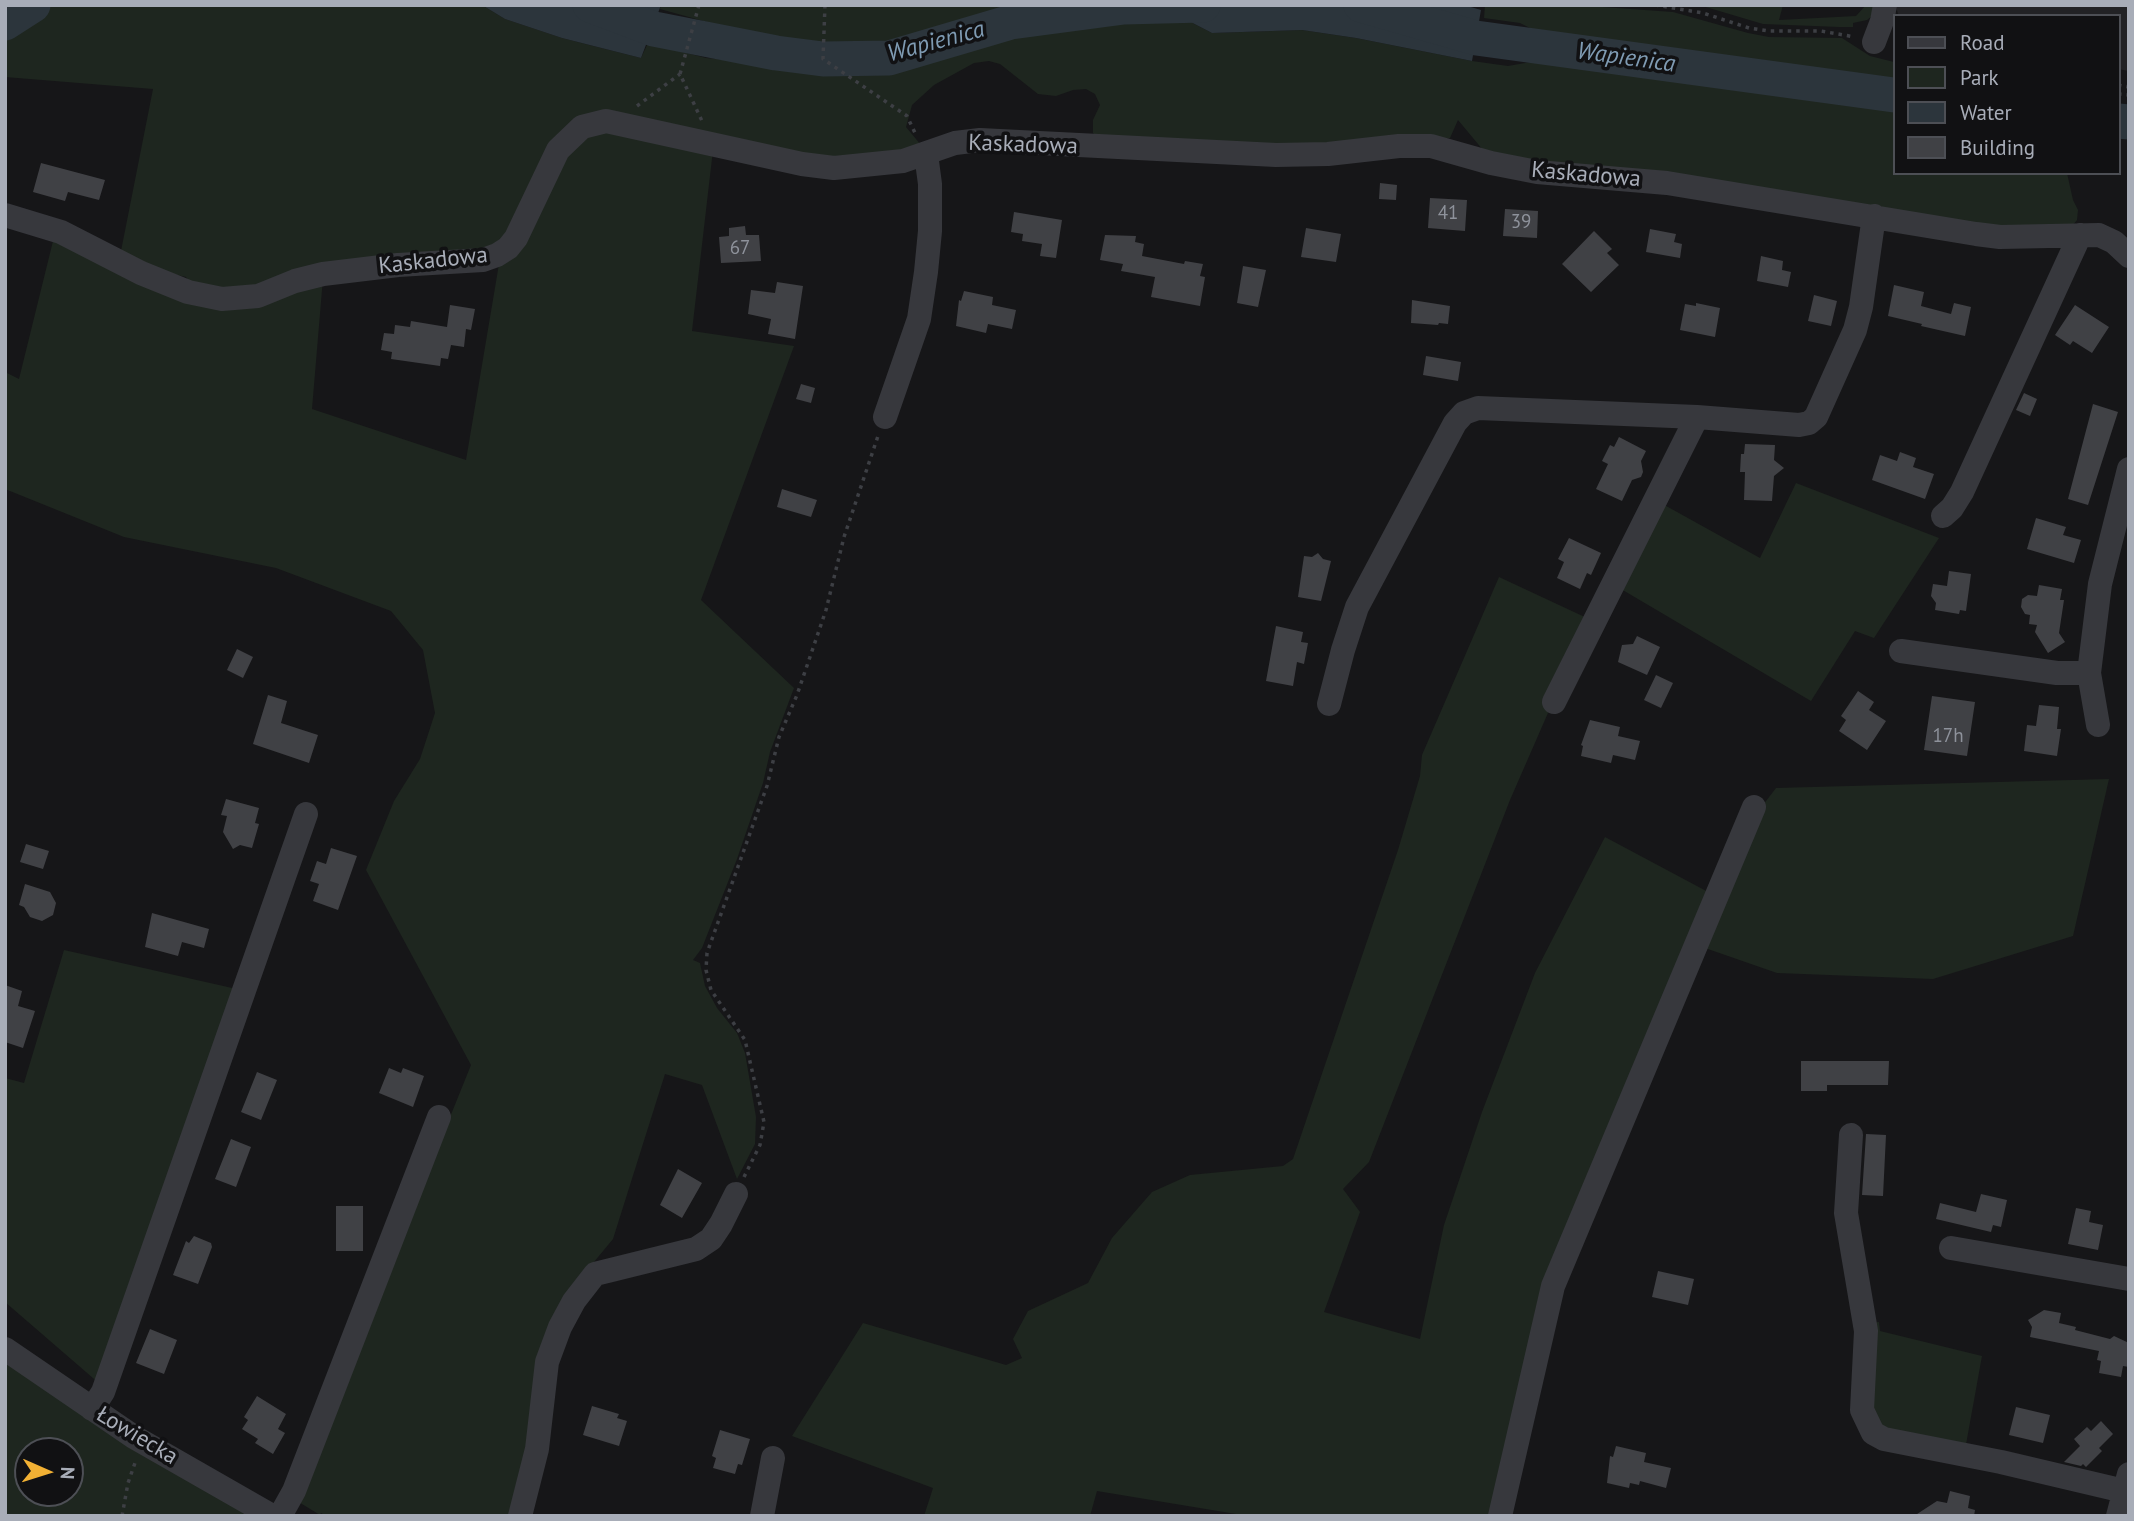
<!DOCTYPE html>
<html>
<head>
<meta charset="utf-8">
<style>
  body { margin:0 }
  #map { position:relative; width:2134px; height:1521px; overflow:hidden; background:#161618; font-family:"PT Sans",sans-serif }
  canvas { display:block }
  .frame { position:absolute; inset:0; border:7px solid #a8adb8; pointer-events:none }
  .legend { position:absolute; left:1893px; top:14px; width:228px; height:161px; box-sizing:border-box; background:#111113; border:2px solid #4d4f55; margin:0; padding:9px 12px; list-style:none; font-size:21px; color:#a8adb8 }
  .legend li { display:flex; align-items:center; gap:14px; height:35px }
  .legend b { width:35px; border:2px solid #4d4f55 }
  .north { position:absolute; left:14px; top:1437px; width:70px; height:70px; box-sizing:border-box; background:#111113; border:2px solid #4d4f55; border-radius:50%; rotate:93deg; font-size:19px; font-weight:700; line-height:28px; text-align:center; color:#a8adb8 }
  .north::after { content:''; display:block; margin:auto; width:24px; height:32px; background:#f2b134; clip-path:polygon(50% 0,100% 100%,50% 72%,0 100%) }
</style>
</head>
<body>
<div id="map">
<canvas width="2134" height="1521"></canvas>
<div class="frame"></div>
<ul class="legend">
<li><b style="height:9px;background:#37383d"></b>Road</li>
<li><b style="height:19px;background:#1e261f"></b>Park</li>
<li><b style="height:19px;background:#2c353c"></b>Water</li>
<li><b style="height:19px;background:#404145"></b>Building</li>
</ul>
<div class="north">N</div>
</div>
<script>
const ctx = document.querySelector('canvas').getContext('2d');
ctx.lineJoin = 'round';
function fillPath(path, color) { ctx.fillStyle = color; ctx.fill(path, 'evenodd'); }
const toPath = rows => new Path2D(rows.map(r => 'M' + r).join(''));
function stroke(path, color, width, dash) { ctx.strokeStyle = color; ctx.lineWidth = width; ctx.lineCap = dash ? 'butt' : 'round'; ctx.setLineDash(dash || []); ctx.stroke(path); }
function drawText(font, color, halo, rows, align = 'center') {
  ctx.font = font + ' "PT Sans",sans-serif'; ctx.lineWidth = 7; ctx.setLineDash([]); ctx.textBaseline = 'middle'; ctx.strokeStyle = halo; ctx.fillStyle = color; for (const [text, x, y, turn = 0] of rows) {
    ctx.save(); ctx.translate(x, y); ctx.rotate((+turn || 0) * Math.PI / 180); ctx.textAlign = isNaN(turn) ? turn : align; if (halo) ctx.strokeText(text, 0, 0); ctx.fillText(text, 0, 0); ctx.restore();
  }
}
const built = toPath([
  [1895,5,2129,5,2129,71,2118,69,2118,16,1899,16]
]);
const green = toPath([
  [51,5,482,5,505,19,562,38,641,58,648,43,706,58,822,68,890,66,1012,35,1125,20,1183,18,1212,33,1302,30,1356,38,1472,61,1508,66,1548,59,1894,102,1894,173,2067,173,2073,200,2078,210,2077,220,2072,226,2023,232,1588,173,1483,150,1458,120,1450,138,1327,149,1100,141,1093,133,1093,120,1100,105,1095,94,1086,89,1073,90,1056,96,1038,94,1000,64,989,61,974,63,934,85,912,105,906,127,921,145,864,163,578,123,503,242,484,252,259,291,193,288,186,277,160,271,121,251,153,89,5,77,5,36],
  [661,5,1061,5,1007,12,881,48,779,42,660,9],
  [1485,5,1575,5,1673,12,1748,33,1769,37,1842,38,1870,56,1894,62,1894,87,1550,38,1520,23,1484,18],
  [1699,5,1783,5,1779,20,1856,16,1866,5,1877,5,1872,16,1867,20,1853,23,1853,27,1839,27,1763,24],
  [598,126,713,150,692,331,794,346,701,600,794,688,770,752,763,783,737,859,702,948,693,960,700,963,705,986,717,1008,737,1033,745,1053,756,1117,755,1144,737,1179,702,1085,665,1074,613,1239,589,1268,560,1308,514,1516,326,1516,321,1513,320,1515,297,1501,366,1325,471,1065,366,870,394,801,420,759,435,713,423,650,391,611,276,568,124,537,5,489,5,372,19,379,54,237,197,300,323,278,312,409,466,460,500,258,550,172],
  [1796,483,1939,538,1874,638,1855,631,1811,701,1621,589,1659,502,1760,558],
  [1499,577,1589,619,1510,800,1369,1162,1343,1189,1360,1212,1324,1312,1420,1339,1444,1225,1482,1112,1535,973,1605,837,1710,893,1557,1263,1496,1516,1248,1516,1097,1491,1090,1516,924,1516,933,1488,792,1436,863,1323,1006,1365,1022,1358,1013,1339,1028,1311,1088,1283,1112,1238,1152,1192,1190,1175,1283,1166,1293,1159,1398,850,1420,776,1422,755],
  [2109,779,2073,936,1933,979,1777,973,1705,948,1763,805,1776,788],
  [64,950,241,990,101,1385,5,1302,5,1078,24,1083],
  [1879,1322,1880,1331,1982,1356,1965,1450,1920,1441,1873,1422,1868,1323],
  [5,1359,252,1516,5,1516],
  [28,1451,70,1451,70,1493,28,1493]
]);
const water = toPath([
  [482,5,661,5,641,58,562,38,505,19],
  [1184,5,1464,5,1481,10,1472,61,1356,38,1302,30,1212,33,1183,18]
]);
const river = toPath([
  [590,5,654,29,776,53,823,59,889,58,1011,22,1124,7,1203,5],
  [1361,5,1476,38,1894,95],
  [5,23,33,5],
  [2118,121,2129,122]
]);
const building = toPath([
  [41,163,105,180,99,200,68,192,65,201,33,192],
  [1380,183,1397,185,1396,200,1379,199],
  [1430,198,1467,200,1465,231,1428,228],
  [1505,209,1538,211,1537,238,1503,236],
  [1014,212,1062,220,1056,258,1040,256,1042,244,1022,241,1023,234,1011,232],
  [745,226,746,235,759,235,761,261,721,263,719,237,729,236,729,228],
  [1306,228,1341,234,1336,262,1301,257],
  [1650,229,1676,234,1674,242,1682,244,1680,258,1646,252],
  [1594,231,1612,249,1607,253,1619,265,1591,292,1562,264],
  [1105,235,1136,236,1135,242,1144,244,1142,256,1184,264,1185,261,1203,264,1200,276,1205,277,1200,306,1151,297,1155,277,1121,271,1123,264,1100,260],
  [1761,256,1783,261,1782,270,1791,272,1788,287,1757,281],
  [1243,266,1266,270,1258,307,1237,303],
  [777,282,803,286,795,339,768,334,771,319,748,314,751,290,775,293],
  [1894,285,1924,292,1921,306,1951,314,1954,303,1971,307,1965,336,1921,326,1922,324,1888,316],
  [964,291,993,297,992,305,1016,310,1012,329,988,324,986,333,956,326,959,300,961,301],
  [1814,295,1837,301,1831,326,1808,321],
  [1412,300,1450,306,1448,324,1439,323,1438,325,1411,323],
  [1696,303,1720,308,1715,337,1680,330,1685,304,1696,306],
  [450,305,475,309,471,330,466,329,464,347,451,345,448,359,441,358,440,366,391,359,392,352,381,350,384,333,394,334,395,325,410,327,411,321,447,327],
  [2075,305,2109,327,2092,353,2073,341,2070,345,2055,335],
  [1426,356,1461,362,1458,381,1423,375],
  [801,384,815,388,811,403,796,399],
  [2024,393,2037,399,2030,416,2016,410],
  [2093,404,2118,412,2088,505,2068,499],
  [1619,437,1646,451,1641,461,1643,472,1641,477,1632,480,1622,501,1596,489,1608,464,1602,461,1610,445,1614,447],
  [1745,444,1775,445,1774,460,1784,468,1774,476,1772,501,1744,500,1745,472,1740,472,1741,454,1744,454],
  [1900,452,1916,458,1913,467,1934,474,1925,499,1872,480,1880,455,1897,461],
  [782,489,817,500,811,517,777,507],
  [2036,518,2066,527,2063,535,2081,540,2074,563,2027,549],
  [1569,538,1601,553,1591,575,1587,573,1580,589,1557,578,1564,562,1558,559],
  [1318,553,1323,559,1331,561,1321,601,1298,597,1304,556,1312,557],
  [1949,571,1971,574,1966,611,1960,610,1959,614,1935,610,1936,603,1931,596,1933,584,1947,586],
  [2039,585,2062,589,2060,600,2064,600,2059,633,2065,642,2048,653,2035,632,2037,625,2029,624,2030,615,2025,614,2021,607,2022,599,2028,595,2037,596],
  [1276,626,1303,632,1301,642,1308,643,1304,664,1297,662,1293,686,1266,681],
  [1637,636,1660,647,1647,675,1618,662,1622,645,1633,644],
  [237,649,253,657,243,678,227,670],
  [1656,675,1673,683,1661,708,1644,700],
  [1858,691,1874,702,1869,710,1886,721,1867,750,1839,731,1846,720,1841,716],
  [268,695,287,701,281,723,318,735,309,763,253,744],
  [1932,696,1975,702,1967,756,1924,750],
  [2039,705,2059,707,2057,729,2061,729,2057,756,2024,751,2027,725,2036,726],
  [1590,720,1620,727,1618,736,1640,741,1635,760,1613,755,1611,763,1581,756,1583,746,1581,745],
  [226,799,259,808,255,823,259,824,252,848,240,845,233,849,223,832,227,816,221,815],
  [26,844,49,851,43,869,20,862],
  [331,848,357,856,338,910,313,901,319,884,310,881,317,861,326,864],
  [25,884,50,892,56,903,53,915,42,921,30,917,24,907,19,905],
  [152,913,209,929,204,948,182,942,178,956,145,947],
  [5,985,22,991,18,1006,35,1011,23,1048,5,1042],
  [1801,1061,1889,1061,1888,1085,1827,1085,1827,1091,1801,1091],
  [389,1068,401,1073,403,1068,424,1076,413,1107,379,1093],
  [257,1072,277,1080,261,1120,241,1112],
  [1866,1134,1886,1135,1883,1196,1862,1195],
  [231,1139,251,1147,236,1187,215,1179],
  [678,1169,702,1183,682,1218,660,1205],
  [1981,1194,2007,1200,2001,1227,1993,1225,1991,1232,1936,1219,1940,1203,1976,1212],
  [336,1206,363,1206,363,1251,336,1251],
  [2076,1208,2091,1211,2089,1222,2103,1225,2098,1250,2068,1244],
  [194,1236,211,1243,212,1247,198,1284,173,1275,186,1241,189,1243],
  [1658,1271,1694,1279,1688,1305,1652,1297],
  [2044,1310,2061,1313,2059,1323,2076,1327,2075,1330,2110,1339,2114,1336,2129,1343,2129,1367,2123,1366,2121,1377,2099,1373,2101,1361,2097,1360,2099,1351,2030,1337,2032,1327,2028,1320],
  [150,1329,177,1340,164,1374,136,1363],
  [257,1396,286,1414,278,1429,285,1433,273,1454,255,1443,258,1439,242,1429,248,1420,244,1417],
  [592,1406,619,1414,617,1418,627,1421,619,1446,583,1435],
  [2016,1407,2050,1415,2043,1443,2009,1435],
  [2101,1421,2113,1434,2099,1448,2102,1451,2086,1467,2083,1464,2081,1466,2064,1462,2080,1446,2074,1439,2087,1427,2091,1431],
  [720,1430,750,1439,742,1465,738,1464,735,1474,713,1468,716,1458,712,1456],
  [1616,1446,1646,1453,1644,1462,1671,1468,1666,1488,1640,1481,1639,1485,1630,1483,1629,1488,1607,1483,1610,1456,1613,1457],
  [1950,1491,1970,1496,1968,1508,1975,1510,1974,1516,1914,1516,1937,1501,1947,1503]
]);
const path = toPath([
  [699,5,680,74,702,121],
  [825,5,823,59,907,116,916,135],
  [1655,5,1703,13,1749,28,1769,31,1821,31,1855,37],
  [2118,85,2129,87],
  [2118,94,2129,95],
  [637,106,680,74],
  [744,1177,760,1145,764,1122,745,1040,711,990,706,970,707,953,767,786,779,737,797,695,826,610,844,537,878,436],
  [122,1516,128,1483,136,1460]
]);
const minor = toPath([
  [1874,42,1882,21,1885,5],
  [5,215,61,232,141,273,188,292,222,299,258,296,295,281,323,274,398,265,483,260,497,255,508,248,516,238,558,150,582,127,606,121,802,164,834,168,903,161,955,143,980,140,1276,155,1328,154,1399,146,1431,146,1491,163,1537,172,1667,183,1976,234,2000,237,2099,235,2114,242,2129,256],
  [885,417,919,319,926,272,930,231,930,184,926,154],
  [1943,516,1952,508,1962,492,2080,235],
  [1901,651,2057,673,2089,673],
  [1554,702,1697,417,1799,425,1809,423,1816,417,1855,330,1861,307,1874,216],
  [1329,704,1343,650,1357,607,1455,423,1464,413,1478,408,1697,417],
  [2098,725,2089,673,2100,584,2129,469],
  [1851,1135,1846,1213,1866,1331,1862,1410,1873,1433,1884,1439,2001,1462,2124,1491],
  [1951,1248,2129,1279],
  [5,1349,134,1437,272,1516],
  [92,1409,103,1392,306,814],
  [280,1516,294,1491,439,1117],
  [520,1516,537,1449,547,1362,560,1327,574,1301,595,1274,696,1249,711,1239,721,1224,736,1194],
  [762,1516,773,1458],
  [1500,1516,1553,1286,1754,807],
  [2118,1516,2129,1474]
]);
const numberNames = [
  ["41",1448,214],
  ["39",1521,223],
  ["67",740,249],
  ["17h",1948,737]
];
const streetNames = [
  ["Kaskadowa",1023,145,2],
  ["Kaskadowa",1586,175,5],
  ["Kaskadowa",433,261,-6],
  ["Łowiecka",137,1436,31]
];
const waterNames = [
  ["Wapienica",936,42,-15],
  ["Wapienica",1626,58,8]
];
fillPath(built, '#222225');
fillPath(green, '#1e261f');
fillPath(water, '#2c353c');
stroke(river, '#2c353c', 35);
fillPath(building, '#404145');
stroke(path, '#3d3f44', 3.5, [3.5, 5]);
stroke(minor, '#37383d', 24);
drawText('19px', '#8e929b', null, numberNames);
drawText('23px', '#a8adb8', '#111113', streetNames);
drawText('italic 24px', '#7f9bb3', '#111113', waterNames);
</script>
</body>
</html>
